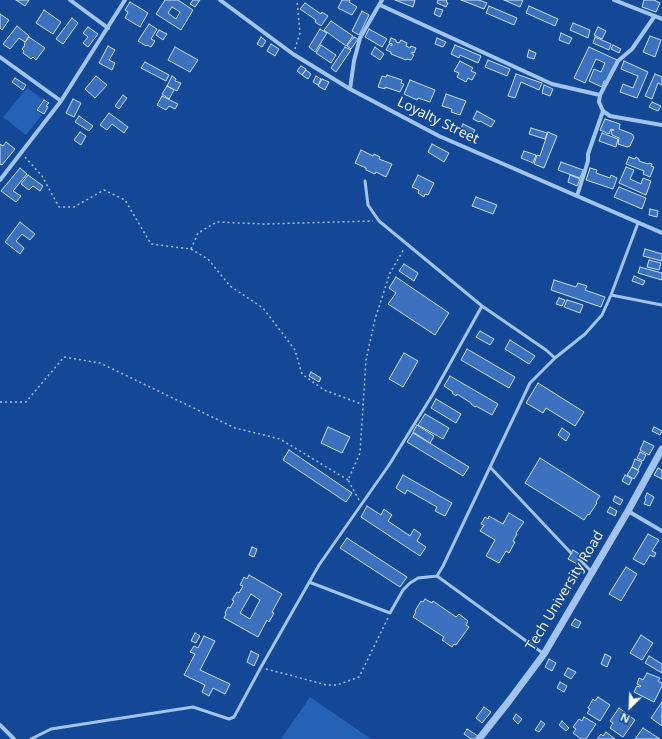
<!DOCTYPE html>
<html>
<head>
<meta charset="utf-8">
<style>
  body { margin:0 }
  #map { position:relative; width:662px; height:739px; overflow:hidden; background:#124896; font-family:"Open Sans",sans-serif }
  canvas { display:block }
  .north { position:absolute; left:610px; top:687px; width:40px; height:40px; -webkit-text-stroke:3px #124896; paint-order:stroke; rotate:204deg; font-size:11px; font-weight:700; line-height:16px; text-align:center; color:#fff }
  .north::after { content:''; display:block; margin:auto; width:14px; height:18px; background:#fff; clip-path:polygon(50% 0,100% 100%,50% 72%,0 100%) }
</style>
</head>
<body>
<div id="map">
<canvas width="662" height="739"></canvas>
<div class="north">N</div>
</div>
<script>
const ctx = document.querySelector('canvas').getContext('2d');
ctx.lineJoin = 'round';
function fillPath(path, color) { ctx.fillStyle = color; ctx.fill(path, 'evenodd'); }
const toPath = rows => new Path2D(rows.map(r => 'M' + r).join(''));
function stroke(path, color, width, dash) { ctx.strokeStyle = color; ctx.lineWidth = width; ctx.lineCap = dash ? 'butt' : 'round'; ctx.setLineDash(dash || []); ctx.stroke(path); }
function drawText(font, color, halo, rows, align = 'center') {
  ctx.font = font + ' "Open Sans",sans-serif'; ctx.lineWidth = 3; ctx.setLineDash([]); ctx.textBaseline = 'middle'; ctx.strokeStyle = halo; ctx.fillStyle = color; for (const [text, x, y, turn = 0] of rows) {
    ctx.save(); ctx.translate(x, y); ctx.rotate((+turn || 0) * Math.PI / 180); ctx.textAlign = isNaN(turn) ? turn : align; if (halo) ctx.strokeText(text, 0, 0); ctx.fillText(text, 0, 0); ctx.restore();
  }
}
const green = toPath([
  [27,88,43,99,36,110,42,115,26,135,3,117],
  [310,697,371,739,281,739]
]);
const building = toPath([
  [16,0,29,0,25,6,16,0],
  [165,0,178,0,193,10,181,30,156,14,165,0],
  [172,7,180,12,176,19,168,13,172,7],
  [193,0,200,0,195,7,190,4,193,0],
  [342,0,350,0,349,2,357,7,352,15,338,8,342,0],
  [395,0,415,0,413,7,395,0],
  [438,0,447,0,446,2,448,3,446,7,437,3,438,0],
  [461,0,479,0,487,3,484,9,461,0],
  [504,0,523,0,520,7,504,0],
  [644,0,654,0,660,3,656,12,642,7,644,0],
  [130,2,148,13,140,27,125,18,128,12,125,10,130,2],
  [305,3,321,14,322,12,328,16,321,26,315,22,316,20,300,9,305,3],
  [489,6,517,18,514,25,486,13,489,6],
  [529,6,558,19,555,26,526,13,529,6],
  [436,8,443,10,440,17,434,14,436,8],
  [44,10,61,22,53,34,36,23,44,10],
  [362,11,369,15,359,35,352,31,362,11],
  [0,14,9,20,2,30,0,28,0,14],
  [72,18,78,23,63,44,56,39,72,18],
  [331,21,353,36,346,46,324,30,331,21],
  [573,23,590,30,588,38,570,30,573,23],
  [149,24,157,29,151,39,155,41,151,47,147,45,146,46,138,41,149,24],
  [17,26,29,36,25,42,19,38,10,49,3,44,17,26],
  [88,27,98,34,88,47,83,43,88,37,83,33,88,27],
  [598,27,606,31,602,39,594,35,598,27],
  [320,29,327,33,315,52,309,47,320,29],
  [369,29,387,39,382,47,365,37,369,29],
  [159,30,167,34,163,40,156,35,159,30],
  [561,33,572,38,569,44,559,40,561,33],
  [650,36,661,40,655,57,643,52,650,36],
  [29,37,45,48,36,60,33,57,31,59,23,53,24,51,22,49,25,45,24,44,29,37],
  [261,37,266,41,262,47,257,44,261,37],
  [354,37,358,39,351,49,347,46,354,37],
  [595,37,611,44,609,50,593,43,595,37],
  [391,38,396,40,396,42,399,43,401,40,407,43,406,46,410,48,411,46,416,48,414,53,412,52,412,54,414,55,411,60,407,59,406,60,391,54,391,52,386,50,389,44,392,46,392,44,389,43,391,38],
  [437,38,446,42,443,47,435,44,437,38],
  [271,44,279,49,275,56,267,51,271,44],
  [321,45,336,55,331,63,316,53,321,45],
  [455,45,481,56,478,63,460,55,459,58,451,54,455,45],
  [613,45,621,49,619,53,611,49,613,45],
  [108,46,115,50,109,60,115,63,112,70,99,63,108,46],
  [175,47,198,60,190,72,168,60,175,47],
  [345,47,351,50,336,72,331,68,345,47],
  [375,47,384,54,380,60,371,54,375,47],
  [589,47,617,60,607,82,604,81,602,87,589,81,594,69,601,72,605,63,596,59,585,83,574,78,589,47],
  [529,50,536,53,534,59,527,57,529,50],
  [488,60,510,69,507,76,485,67,488,60],
  [460,61,473,68,471,71,476,73,472,80,468,78,466,82,457,77,459,73,454,71,460,61],
  [624,61,648,72,637,98,620,92,623,84,633,88,638,76,621,69,624,61],
  [145,62,169,75,166,81,141,68,145,62],
  [301,66,306,69,302,75,297,71,301,66],
  [306,70,311,74,308,79,302,75,306,70],
  [516,74,542,83,539,90,521,82,515,98,508,96,516,74],
  [655,74,662,77,662,85,658,83,652,99,645,96,655,74],
  [387,75,402,80,401,83,404,84,400,92,385,87,385,89,378,87,382,76,386,77,387,75],
  [96,76,107,85,95,98,85,89,96,76],
  [172,76,176,79,175,81,181,83,177,91,167,86,172,76],
  [316,76,321,79,318,85,313,82,316,76],
  [15,78,26,85,23,90,12,82,15,78],
  [322,79,329,82,325,90,318,86,322,79],
  [410,80,435,90,430,102,418,98,417,100,404,94,410,80],
  [544,85,553,89,550,96,542,93,544,85],
  [167,86,174,90,169,99,162,94,167,86],
  [446,94,466,101,460,115,451,112,452,109,442,106,446,94],
  [123,95,127,98,119,109,115,106,123,95],
  [162,96,178,104,175,109,169,106,166,110,157,105,162,96],
  [73,99,81,103,74,117,66,113,73,99],
  [44,100,49,103,46,106,48,107,44,114,37,110,44,100],
  [652,102,661,106,658,111,649,107,652,102],
  [477,111,495,121,491,127,480,121,479,122,473,119,477,111],
  [109,113,128,127,124,133,112,124,107,130,100,125,109,113],
  [79,116,93,126,89,131,75,122,79,116],
  [605,119,620,124,619,129,632,134,634,137,630,146,627,147,618,144,619,138,612,135,611,130,614,130,611,129,609,134,600,130,605,119],
  [463,124,475,130,472,136,460,130,463,124],
  [531,128,547,133,545,139,529,134,531,128],
  [80,132,86,136,81,145,74,140,80,132],
  [548,132,557,136,544,168,534,164,537,155,540,156,548,132],
  [602,133,618,139,616,147,599,141,602,133],
  [6,142,15,149,2,165,0,164,0,144,3,146,6,142],
  [432,144,449,153,444,162,428,152,432,144],
  [361,150,373,156,374,154,380,157,379,159,392,164,386,177,376,172,375,174,366,170,366,168,355,163,361,150],
  [524,151,536,155,533,163,521,158,524,151],
  [629,157,635,159,636,157,639,159,639,161,648,164,649,163,652,164,651,166,654,167,650,177,643,174,644,171,626,164,629,157],
  [561,162,583,170,580,178,558,170,561,162],
  [626,167,634,170,630,179,641,184,643,178,651,181,646,195,619,183,626,167],
  [20,168,27,174,13,191,21,196,16,202,1,191,20,168],
  [590,168,597,170,596,173,610,178,611,175,617,178,613,189,586,180,590,168],
  [28,175,43,186,40,191,33,186,29,190,21,184,28,175],
  [418,175,434,183,428,195,425,194,424,197,418,193,419,190,412,187,418,175],
  [570,175,580,179,577,186,568,182,570,175],
  [619,187,646,198,642,209,614,197,619,187],
  [476,197,497,205,493,214,472,206,476,197],
  [650,209,658,211,657,217,649,215,650,209],
  [20,222,35,234,30,240,22,234,16,241,24,248,20,254,5,242,20,222],
  [645,249,662,254,662,261,643,256,645,249],
  [649,260,661,263,659,270,647,267,649,260],
  [404,264,418,273,414,281,399,271,404,264],
  [640,267,662,273,662,280,638,273,640,267],
  [634,276,645,281,643,285,632,281,634,276],
  [396,277,449,313,435,335,388,304,396,293,389,288,396,277],
  [554,280,576,287,578,283,587,286,585,290,605,297,601,307,551,290,554,280],
  [559,298,565,300,562,306,556,304,559,298],
  [567,300,583,305,580,313,564,307,567,300],
  [480,331,494,339,490,345,476,337,480,331],
  [510,340,535,356,529,364,505,349,510,340],
  [467,349,515,377,509,388,461,360,467,349],
  [404,353,418,361,403,387,389,379,404,353],
  [311,372,321,378,319,382,309,376,311,372],
  [450,376,498,404,492,415,476,406,475,407,471,404,471,403,457,394,456,396,452,393,453,392,444,386,450,376],
  [538,383,584,412,575,426,546,408,543,413,526,403,538,383],
  [436,399,461,414,456,423,431,408,436,399],
  [425,414,449,428,443,439,418,425,425,414],
  [417,425,434,436,430,443,413,432,417,425],
  [328,427,350,437,342,453,321,443,328,427],
  [654,427,662,431,660,435,652,431,654,427],
  [562,428,570,434,566,441,558,435,562,428],
  [413,433,469,467,463,476,407,442,413,433],
  [644,441,654,446,649,455,640,450,644,441],
  [289,450,352,493,346,502,283,460,289,450],
  [640,452,646,455,643,461,637,458,640,452],
  [540,458,600,496,596,502,597,503,589,515,588,514,584,520,525,483,540,458],
  [635,459,642,462,638,470,632,467,635,459],
  [632,467,639,471,634,479,627,475,632,467],
  [658,468,662,470,662,479,654,475,658,468],
  [403,475,452,503,445,516,435,511,437,507,407,490,405,494,396,488,403,475],
  [625,475,632,479,629,485,622,481,625,475],
  [647,493,654,497,650,506,644,504,646,499,645,498,647,493],
  [615,496,623,500,620,505,613,501,615,496],
  [367,506,381,515,384,509,392,515,388,521,410,536,414,529,421,534,417,541,426,547,420,556,361,517,367,506],
  [610,507,617,511,615,516,607,512,610,507],
  [509,513,524,522,516,533,517,534,513,541,515,542,509,553,506,551,499,563,486,556,495,540,480,531,484,525,481,524,485,517,488,519,489,516,503,524,509,513],
  [648,534,659,540,652,551,656,553,654,557,650,555,644,565,633,559,648,534],
  [347,538,407,577,400,587,340,548,347,538],
  [252,547,257,549,254,557,249,555,252,547],
  [573,550,581,555,577,564,568,559,573,550],
  [626,567,637,574,621,601,609,594,626,567],
  [249,575,282,594,272,612,274,613,269,622,267,620,258,637,224,618,226,614,225,613,228,607,230,608,234,601,232,600,237,592,239,593,243,586,240,585,244,577,247,579,249,575],
  [251,594,260,600,250,619,240,613,251,594],
  [425,599,432,603,433,601,456,617,459,614,468,621,466,625,469,627,456,645,454,644,452,647,442,640,444,637,413,617,416,612,415,611,421,601,423,602,425,599],
  [575,619,581,622,578,628,571,625,575,619],
  [195,633,200,636,196,643,191,641,195,633],
  [641,635,653,643,642,660,630,653,641,635],
  [204,636,215,641,200,670,230,684,225,694,213,688,209,696,202,692,205,685,184,675,195,654,190,652,194,646,198,648,204,636],
  [251,651,259,655,254,666,247,662,251,651],
  [605,654,611,657,607,667,601,664,605,654],
  [649,656,662,664,662,673,645,663,649,656],
  [549,659,556,663,552,671,545,667,549,659],
  [568,668,576,672,571,679,564,675,568,668],
  [647,673,660,678,658,681,662,683,662,686,654,702,634,692,637,686,640,687,641,686,637,684,639,678,643,680,647,673],
  [560,682,567,686,564,692,557,688,560,682],
  [598,697,610,705,600,721,587,713,590,709,588,708,593,699,595,701,598,697],
  [662,702,662,715,661,717,662,717,662,726,651,718,662,702],
  [484,707,491,712,482,723,476,718,484,707],
  [619,708,635,720,623,737,610,728,613,723,610,721,619,708],
  [516,714,522,719,518,724,513,719,516,714],
  [584,717,596,724,586,739,581,739,573,733,576,729,573,727,579,719,582,721,584,717],
  [541,721,545,724,539,732,535,730,541,721],
  [562,721,569,728,566,731,559,725,562,721],
  [643,728,660,739,635,739,643,728],
  [467,729,478,736,476,739,471,739,464,734,467,729],
  [606,732,615,739,597,739,601,734,603,736,606,732]
]);
const path = toPath([
  [295,49,300,33,297,0],
  [25,157,42,176,59,207,74,207,104,190,125,200,151,244,191,249,208,259,230,286,263,308,295,350,302,374,324,390,364,405],
  [191,249,198,233,217,222,264,224,373,221],
  [0,402,26,402,64,357,100,363,235,428,280,439,348,480],
  [359,500,348,480,360,453,366,360,375,319,390,273,404,249],
  [266,669,327,685,337,685,359,677,388,618]
]);
const service = toPath([
  [365,181,368,205,379,221,482,306],
  [611,295,662,305],
  [490,467,571,553],
  [579,559,592,572],
  [437,576,443,566,530,383,555,358,585,334,602,315,611,295,638,223],
  [309,582,390,613,403,590,410,583,418,578,437,576,544,654],
  [31,739,51,729,193,707,229,719,234,717,261,667,319,565,389,465,433,394,482,306,546,350,555,358]
]);
const minor = toPath([
  [70,0,108,28],
  [220,0,293,54,350,89,439,136,662,233],
  [614,0,662,19],
  [380,5,552,84,600,95],
  [654,17,632,49,618,61,600,95,599,102,603,111,610,116,662,125],
  [0,57,61,101],
  [350,89,354,61,360,38,382,0],
  [0,180,61,101,125,0],
  [577,196,588,161,588,154,603,111],
  [628,511,662,531],
  [0,725,14,739]
]);
const tertiary = toPath([
  [479,739,509,701,544,654,628,511,662,449]
]);
const streetNames = [
  ["Loyalty Street",438,121,26],
  ["Tech University Road",565,591,-59]
];
fillPath(green, '#2561b5');
fillPath(building, '#3b71be');
stroke(building, '#cae0fd', 1);
stroke(path, '#a2c4f3', 1.5, [2, 3]);
stroke(service, '#a2c4f3', 3);
stroke(minor, '#a2c4f3', 4);
stroke(tertiary, '#a2c4f3', 7);
drawText('14px', '#fff', '#124896', streetNames);
</script>
</body>
</html>
